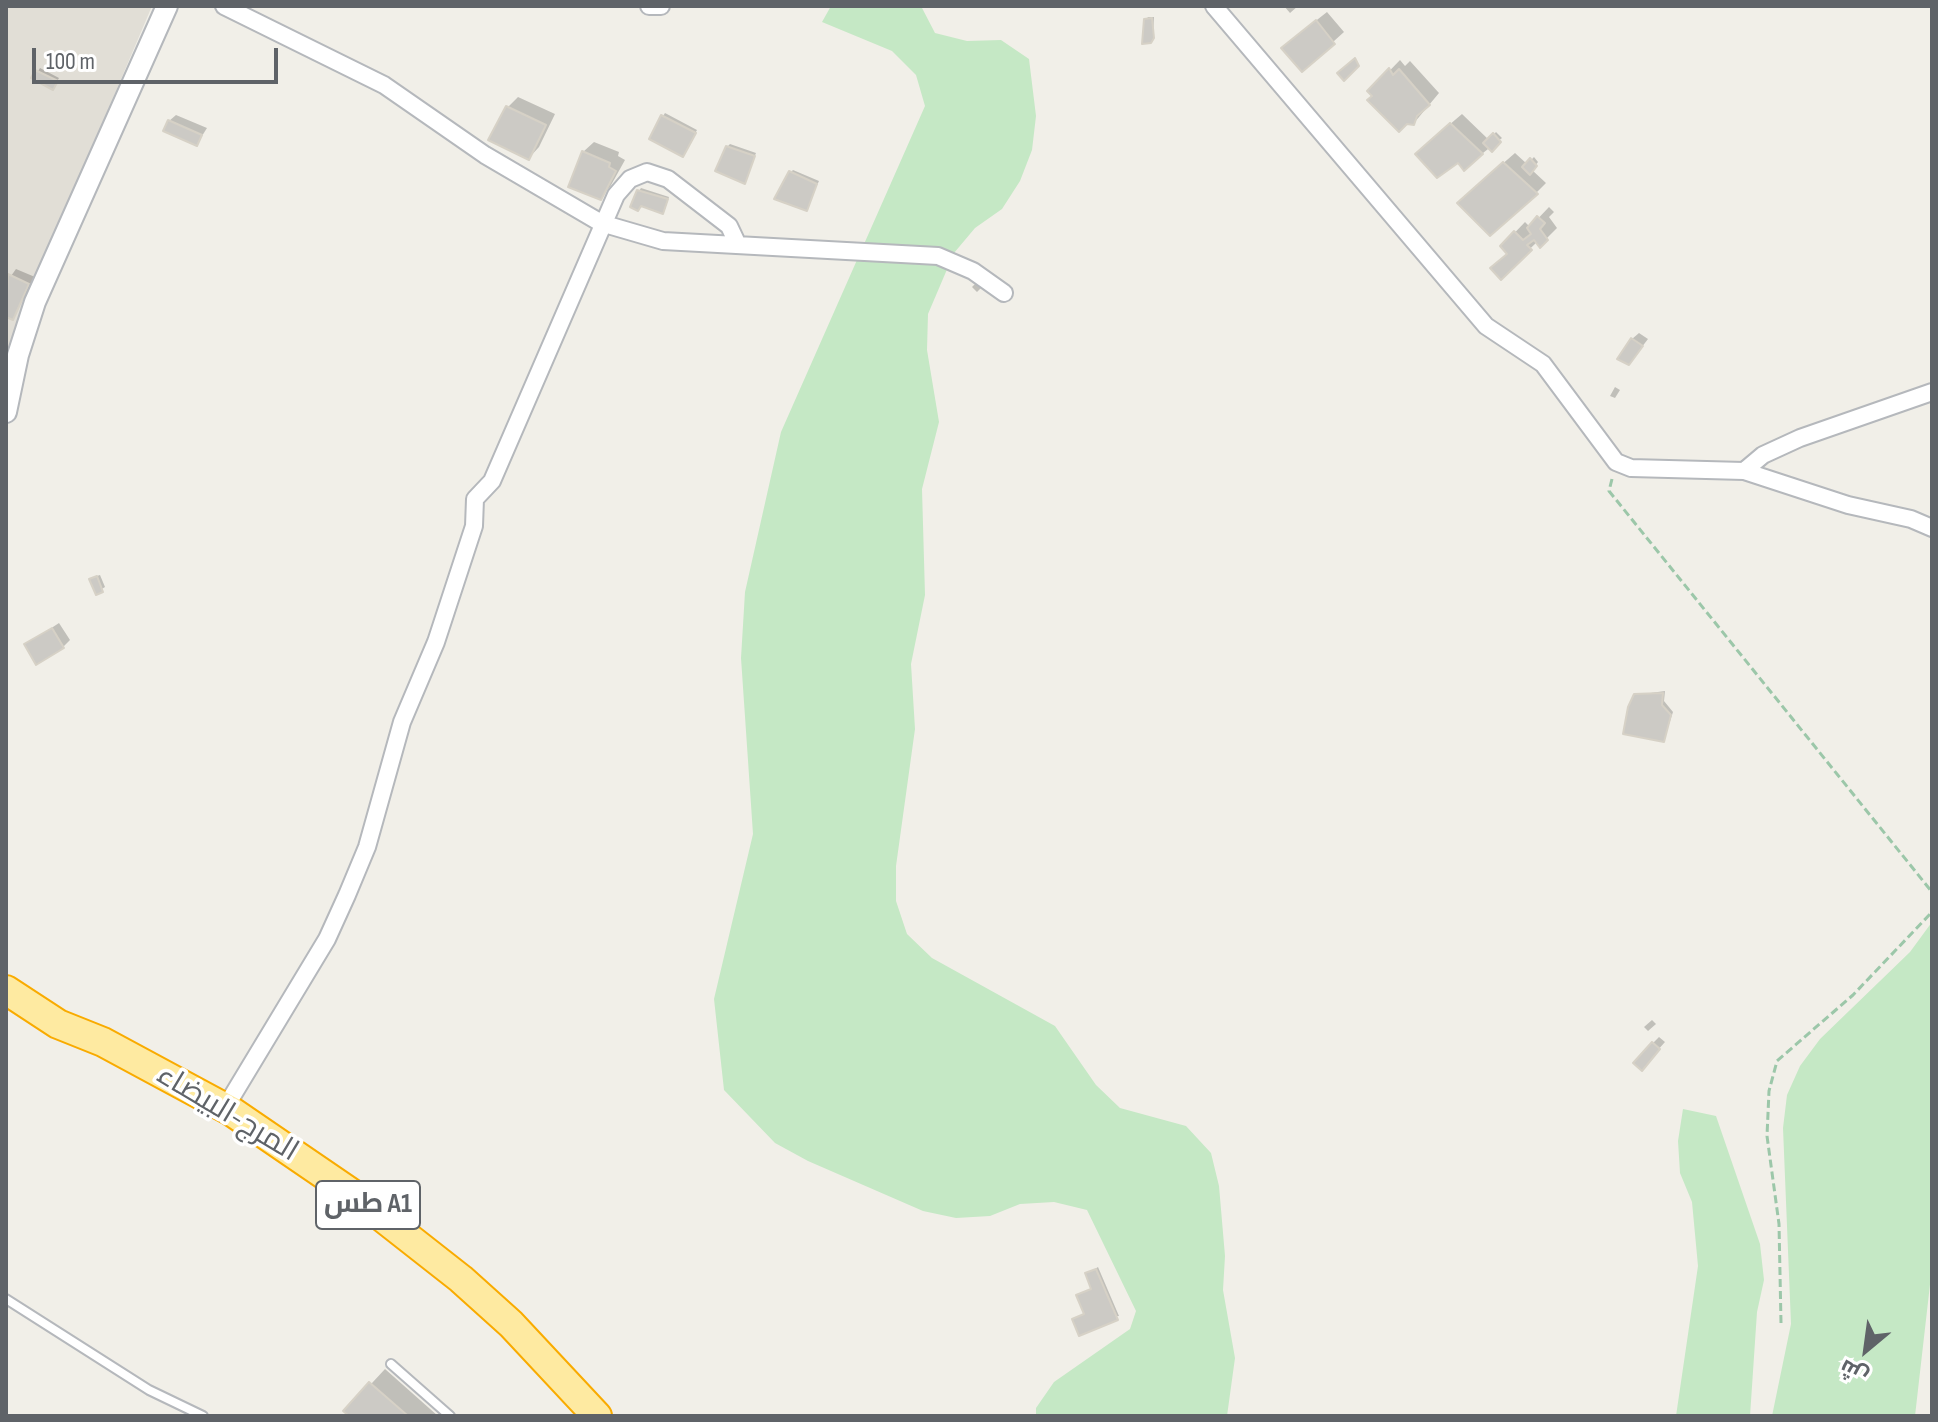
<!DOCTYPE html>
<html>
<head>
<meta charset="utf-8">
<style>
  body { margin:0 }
  #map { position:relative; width:1938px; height:1422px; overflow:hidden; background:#f1efe8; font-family:"Sofia Sans Condensed",Cairo,sans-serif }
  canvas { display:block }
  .frame { position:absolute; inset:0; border:8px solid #5f6368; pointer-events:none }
  .north { position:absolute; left:1826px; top:1310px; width:80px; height:80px; -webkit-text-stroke:6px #fff; paint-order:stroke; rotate:209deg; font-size:22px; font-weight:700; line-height:32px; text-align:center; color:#5f6368 }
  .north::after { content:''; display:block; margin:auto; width:28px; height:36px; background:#5f6368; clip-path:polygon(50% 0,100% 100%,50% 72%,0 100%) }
  .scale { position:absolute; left:32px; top:48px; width:246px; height:36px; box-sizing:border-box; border:4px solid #5f6368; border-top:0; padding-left:10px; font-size:24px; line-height:28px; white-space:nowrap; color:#5f6368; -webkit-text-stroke:6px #fff; paint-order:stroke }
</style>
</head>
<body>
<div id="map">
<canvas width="1938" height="1422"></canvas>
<div class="frame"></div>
<div class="north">ش</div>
<div class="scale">100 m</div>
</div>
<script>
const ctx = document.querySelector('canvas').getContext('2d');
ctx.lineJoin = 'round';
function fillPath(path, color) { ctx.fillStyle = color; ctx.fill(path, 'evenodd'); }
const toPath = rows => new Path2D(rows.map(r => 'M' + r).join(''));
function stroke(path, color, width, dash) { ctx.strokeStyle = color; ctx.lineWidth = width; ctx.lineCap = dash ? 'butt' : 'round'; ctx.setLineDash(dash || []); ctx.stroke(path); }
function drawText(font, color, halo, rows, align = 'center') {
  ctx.font = font + ' "Sofia Sans Condensed",Cairo,sans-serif'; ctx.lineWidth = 7; ctx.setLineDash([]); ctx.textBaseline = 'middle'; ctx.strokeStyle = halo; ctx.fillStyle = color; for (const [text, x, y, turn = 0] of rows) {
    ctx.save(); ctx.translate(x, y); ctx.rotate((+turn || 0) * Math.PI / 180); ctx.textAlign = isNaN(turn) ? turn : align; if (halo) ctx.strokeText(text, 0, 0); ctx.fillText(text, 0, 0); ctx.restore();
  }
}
const education = toPath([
  [6,6,152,6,16,327,6,370]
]);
const green = toPath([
  [831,6,921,6,935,33,967,41,1001,40,1029,59,1036,116,1032,150,1020,181,1002,209,975,228,954,253,928,314,927,350,939,422,922,489,925,595,911,664,915,729,896,866,896,901,907,934,932,958,1055,1026,1096,1085,1120,1108,1186,1126,1211,1153,1219,1186,1225,1256,1223,1290,1235,1358,1227,1416,1036,1416,1036,1408,1054,1382,1130,1329,1136,1311,1087,1210,1054,1202,1020,1204,990,1216,956,1218,923,1211,808,1161,775,1143,724,1090,714,999,753,834,741,658,745,592,781,432,925,106,916,75,892,51,822,22],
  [1932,922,1932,1267,1915,1416,1772,1416,1791,1324,1783,1128,1787,1095,1800,1066,1820,1039,1910,952],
  [1683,1109,1716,1116,1760,1244,1764,1280,1757,1312,1750,1416,1676,1416,1698,1266,1692,1202,1680,1173,1678,1141]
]);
const shadow = toPath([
  [1284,6,1298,6,1290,13],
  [1327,12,1344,32,1303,69,1294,38],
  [1148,17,1154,17,1153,38,1146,20],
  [1400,60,1405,66,1410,61,1439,93,1414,123,1370,91],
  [40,68,59,78,55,85,34,78],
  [518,97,555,114,539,147,529,158,508,107],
  [665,113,697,130,685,152,663,116],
  [1462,114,1489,140,1496,132,1502,138,1464,168,1428,143],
  [176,115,207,128,197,144,169,121],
  [594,142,619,152,618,156,625,160,610,187,600,197,583,152],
  [730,144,756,153,744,182,727,147],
  [1515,153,1527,164,1534,157,1538,162,1532,170,1546,183,1536,193,1469,193],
  [793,170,819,181,806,209,790,173],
  [641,188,669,197,665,209,663,212,639,191],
  [1549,207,1554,212,1549,217,1557,228,1540,245,1538,241,1501,277,1509,253,1502,246,1525,222,1530,227],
  [16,269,35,277,13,318,6,314,6,283],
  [980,279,985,284,977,292,972,287],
  [1639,333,1648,339,1635,356,1632,339],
  [1615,387,1620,390,1615,398,1610,396],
  [100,575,105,587,97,592,94,577],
  [59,623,70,640,63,647,27,644],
  [1665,691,1664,701,1673,712,1664,740,1636,695],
  [1652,1020,1656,1024,1648,1031,1644,1027],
  [1659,1037,1665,1042,1648,1061,1653,1043],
  [1098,1267,1119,1316,1074,1319,1086,1313,1078,1295,1093,1288,1087,1274],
  [385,1369,438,1416,352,1416,346,1411]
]);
const building = toPath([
  [1152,18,1154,38,1151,43,1142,44,1144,19,1152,18],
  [1316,20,1335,44,1302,72,1281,48,1316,20],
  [1355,58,1359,66,1344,81,1337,73,1355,58],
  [1389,68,1393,75,1399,69,1430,105,1417,116,1414,125,1407,124,1399,132,1367,100,1372,96,1367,91,1389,68],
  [35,70,58,81,53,90,31,78,35,70],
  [506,106,546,125,529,160,488,140,506,106],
  [661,115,696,133,683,157,649,139,661,115],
  [168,120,202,135,197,146,163,131,168,120],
  [1450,123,1483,154,1464,171,1458,163,1437,178,1415,154,1450,123],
  [1493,133,1501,142,1492,152,1483,143,1493,133],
  [726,146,755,156,745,184,715,171,726,146],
  [582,151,610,163,609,167,616,171,601,200,568,187,582,151],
  [1530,158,1537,166,1530,175,1522,167,1530,158],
  [1503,162,1538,194,1490,236,1457,203,1503,162],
  [789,171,817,184,807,211,774,199,789,171],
  [637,190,668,199,663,214,641,206,638,211,630,207,637,190],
  [1537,216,1545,223,1540,229,1548,240,1540,248,1534,240,1527,245,1532,250,1501,280,1490,268,1507,254,1500,246,1514,231,1523,240,1531,234,1527,228,1537,216],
  [8,274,29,284,13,320,6,317,8,274],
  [1631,338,1643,346,1629,365,1617,359,1631,338],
  [97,576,103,592,96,595,89,579,97,576],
  [52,628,64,648,36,665,24,644,52,628],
  [1663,693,1662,705,1671,715,1664,742,1623,734,1628,707,1634,694,1663,693],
  [1652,1042,1660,1049,1642,1071,1633,1063,1652,1042],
  [1096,1269,1118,1320,1079,1336,1072,1319,1084,1314,1076,1295,1091,1289,1085,1273,1096,1269],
  [369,1382,408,1416,349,1416,343,1411,369,1382]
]);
const path = toPath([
  [1612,479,1609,491,1932,892],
  [1781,1323,1779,1224,1767,1136,1769,1091,1777,1061,1853,995,1932,912]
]);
const service = toPath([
  [6,1299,149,1390,203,1416],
  [391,1364,450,1416]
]);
const minor = toPath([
  [224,6,384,85,485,155,601,223,663,241,938,256,973,271,1004,293],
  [649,6,661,6],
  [1214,6,1486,326,1543,364,1616,462,1631,468,1744,471,1848,505,1911,519,1932,528],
  [1744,471,1763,455,1800,438,1932,392],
  [225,1108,327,939,347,895,367,847,402,722,436,642,474,526,475,499,492,481,616,195,630,179,647,172,668,179,729,226,738,245]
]);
const tertiary = toPath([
  [6,412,18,355,35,302,167,6]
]);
const trunk = toPath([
  [6,990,58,1024,103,1042,231,1111,354,1195,461,1279,511,1324,597,1416]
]);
const shields = [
  [368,1205,104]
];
const shieldNames = [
  ["طس A1",368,1205]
];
const streetNames = [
  ["المرج-البيضاء",227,1114,31]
];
fillPath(education, '#e1ded6');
fillPath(green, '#c5e8c5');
fillPath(shadow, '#0003');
fillPath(building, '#cccac5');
stroke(building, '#d6d1c6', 2);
stroke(service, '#b5b8bc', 12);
stroke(minor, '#b5b8bc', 20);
stroke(tertiary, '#b5b8bc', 24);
stroke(trunk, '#f9ab00', 32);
stroke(path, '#9cc7a9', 3, [8, 4]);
stroke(service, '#fff', 8);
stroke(minor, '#fff', 16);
stroke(tertiary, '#fff', 20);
stroke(trunk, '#feeaa1', 28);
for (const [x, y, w] of shields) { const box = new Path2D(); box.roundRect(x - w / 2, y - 24, w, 48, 6); ctx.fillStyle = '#fff'; ctx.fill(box); stroke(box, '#5f6368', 2); }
drawText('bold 28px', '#5f6368', null, shieldNames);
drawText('30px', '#5f6368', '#fff', streetNames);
</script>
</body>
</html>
